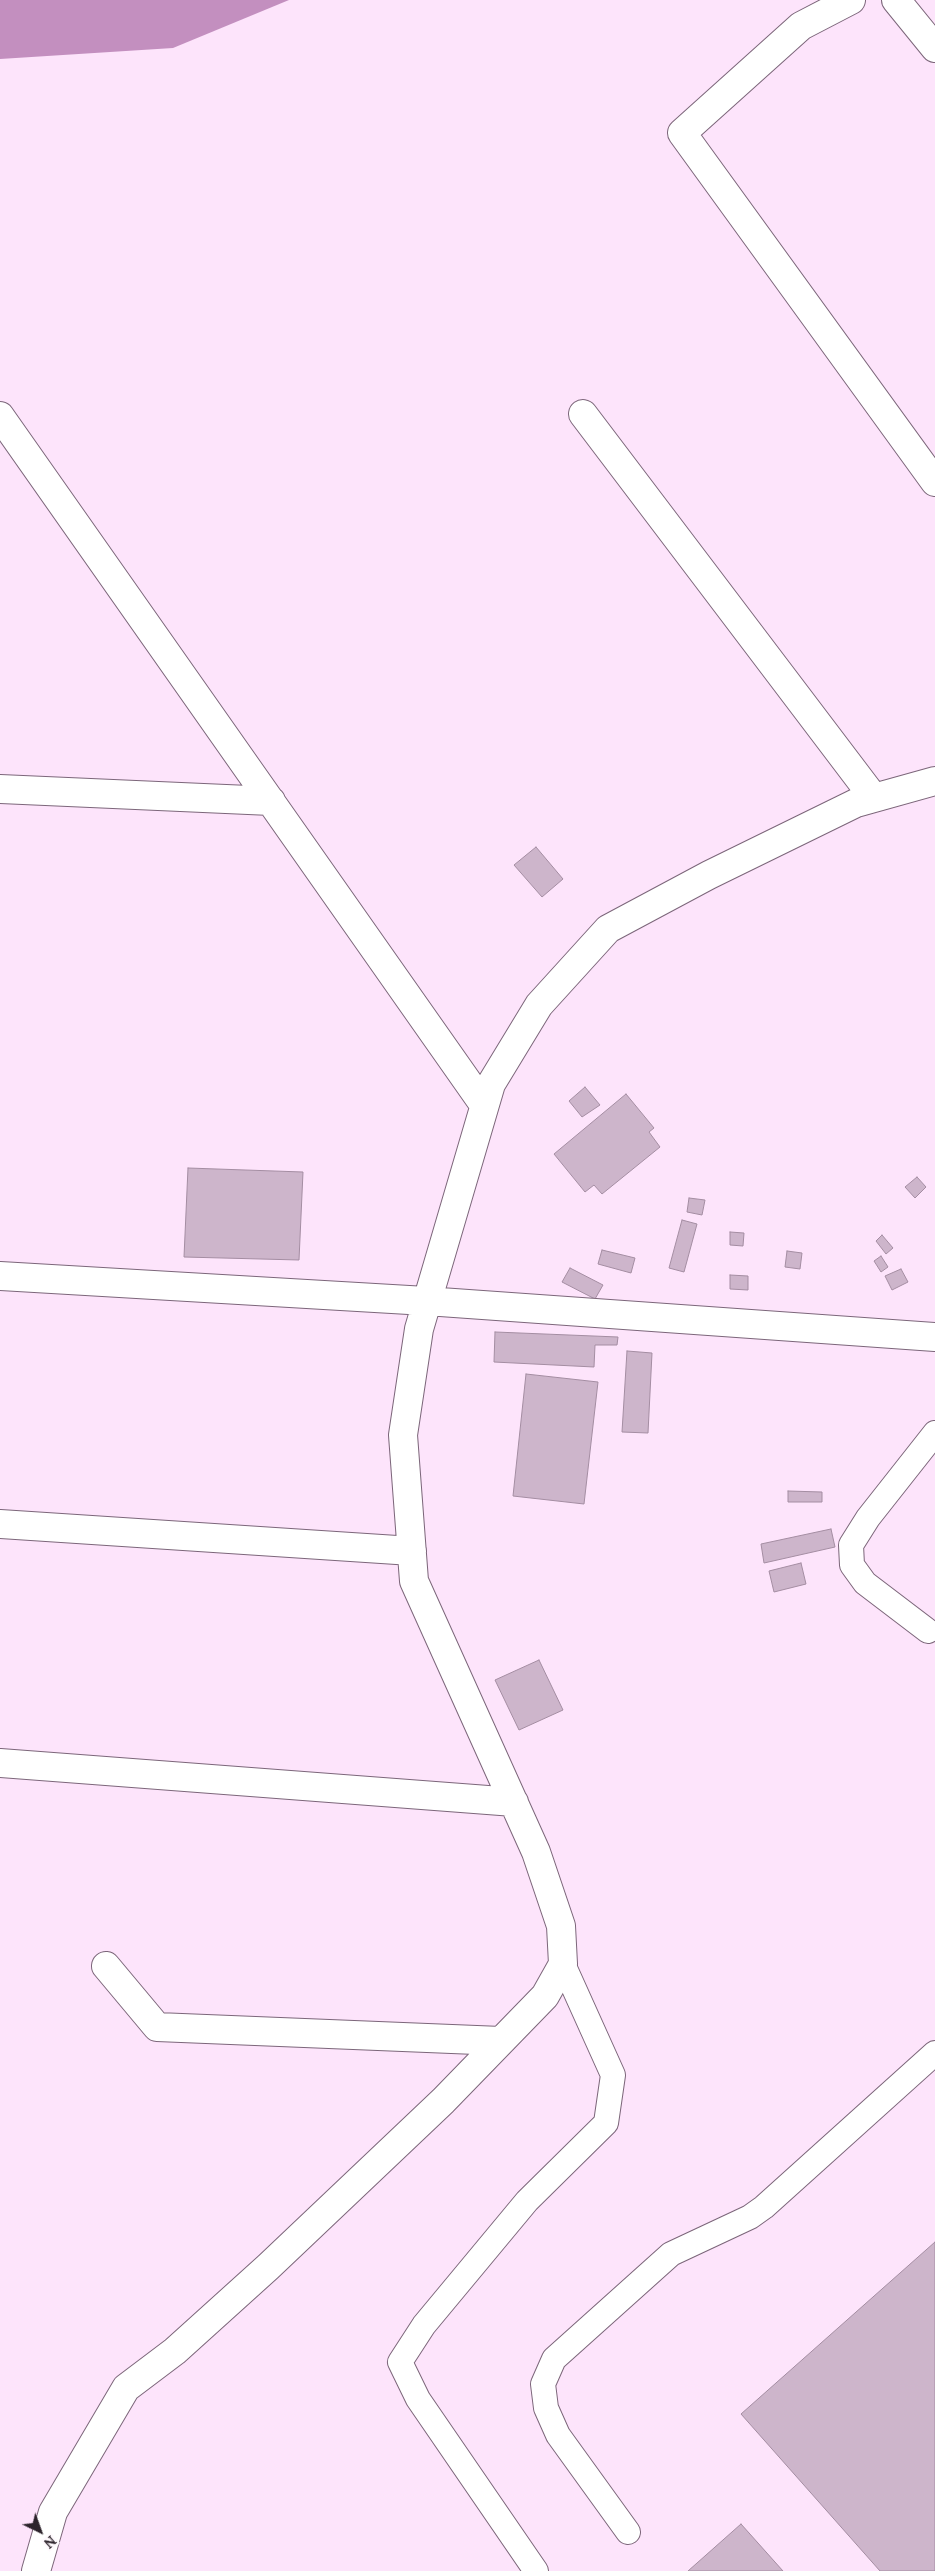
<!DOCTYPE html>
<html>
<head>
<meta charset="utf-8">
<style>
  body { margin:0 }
  #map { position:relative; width:935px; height:2571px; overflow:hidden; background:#fde4fb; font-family:Lora,serif }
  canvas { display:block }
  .north { position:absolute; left:15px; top:2506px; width:50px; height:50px; -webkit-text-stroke:4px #fef9fd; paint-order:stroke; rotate:138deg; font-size:14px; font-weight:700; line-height:20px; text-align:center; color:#2c232b }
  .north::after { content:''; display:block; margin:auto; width:18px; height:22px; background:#2c232b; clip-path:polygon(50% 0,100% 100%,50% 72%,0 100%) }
</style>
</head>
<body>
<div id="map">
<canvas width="935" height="2571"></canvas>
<div class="north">N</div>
</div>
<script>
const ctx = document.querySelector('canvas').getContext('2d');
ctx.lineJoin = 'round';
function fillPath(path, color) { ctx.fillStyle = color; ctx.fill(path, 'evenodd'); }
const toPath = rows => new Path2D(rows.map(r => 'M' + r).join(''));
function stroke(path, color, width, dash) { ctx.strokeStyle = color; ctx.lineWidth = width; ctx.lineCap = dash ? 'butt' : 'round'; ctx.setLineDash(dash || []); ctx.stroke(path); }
const water = toPath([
  [0,0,289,0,173,48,0,59]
]);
const building = toPath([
  [536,847,563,879,542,897,514,865,536,847],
  [585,1087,600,1105,582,1117,569,1101,585,1087],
  [626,1094,654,1128,649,1132,660,1147,602,1194,594,1185,585,1192,554,1154,626,1094],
  [188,1168,303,1172,299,1260,184,1257,188,1168],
  [917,1177,926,1187,915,1198,905,1187,917,1177],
  [689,1198,705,1200,702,1215,687,1212,689,1198],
  [682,1220,697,1224,684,1272,669,1268,682,1220],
  [730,1232,744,1233,743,1246,730,1245,730,1232],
  [882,1235,893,1248,886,1254,876,1241,882,1235],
  [602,1250,635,1258,631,1273,598,1264,602,1250],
  [787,1251,802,1253,800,1269,785,1267,787,1251],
  [881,1256,888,1267,881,1272,874,1261,881,1256],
  [570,1268,603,1285,595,1299,562,1282,570,1268],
  [901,1269,908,1282,892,1290,885,1276,901,1269],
  [730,1275,748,1276,748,1290,730,1289,730,1275],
  [495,1332,618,1337,617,1345,595,1345,594,1367,494,1362,495,1332],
  [627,1351,652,1353,648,1433,622,1432,627,1351],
  [526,1374,598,1382,584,1504,513,1496,526,1374],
  [788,1491,822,1492,822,1502,788,1502,788,1491],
  [831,1529,835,1547,764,1563,761,1544,831,1529],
  [801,1563,806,1584,774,1592,769,1571,801,1563],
  [539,1660,563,1710,519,1730,495,1680,539,1660],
  [935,2242,935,2571,880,2571,741,2414,935,2242],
  [741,2524,783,2571,688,2571,741,2524]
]);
const service = toPath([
  [928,1631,865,1583,852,1565,851,1545,868,1518,935,1433],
  [628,2532,558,2435,546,2408,543,2384,554,2359,671,2254,750,2217,764,2207,935,2053],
  [536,2571,418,2399,400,2362,424,2325,527,2201,606,2123,613,2075,563,1964]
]);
const minor = toPath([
  [851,0,801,26,682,133,935,482],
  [896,0,935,48],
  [583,414,874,798],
  [0,416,484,1105],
  [0,789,271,801],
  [0,1276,426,1301,935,1337],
  [0,1524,412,1551],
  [0,1763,514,1802],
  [106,1966,157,2027,501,2041],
  [36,2571,53,2512,126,2388,175,2351,268,2267,443,2101,545,1996,563,1964,561,1926,536,1852,414,1581,403,1435,419,1329,491,1084,539,1005,608,929,709,875,856,803,935,781]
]);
fillPath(water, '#c38fbf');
fillPath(building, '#cdb5cb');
stroke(building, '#a48da2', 1);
stroke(service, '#7c667a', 26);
stroke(minor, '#7c667a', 30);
stroke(service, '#fff', 24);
stroke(minor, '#fff', 28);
</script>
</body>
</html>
